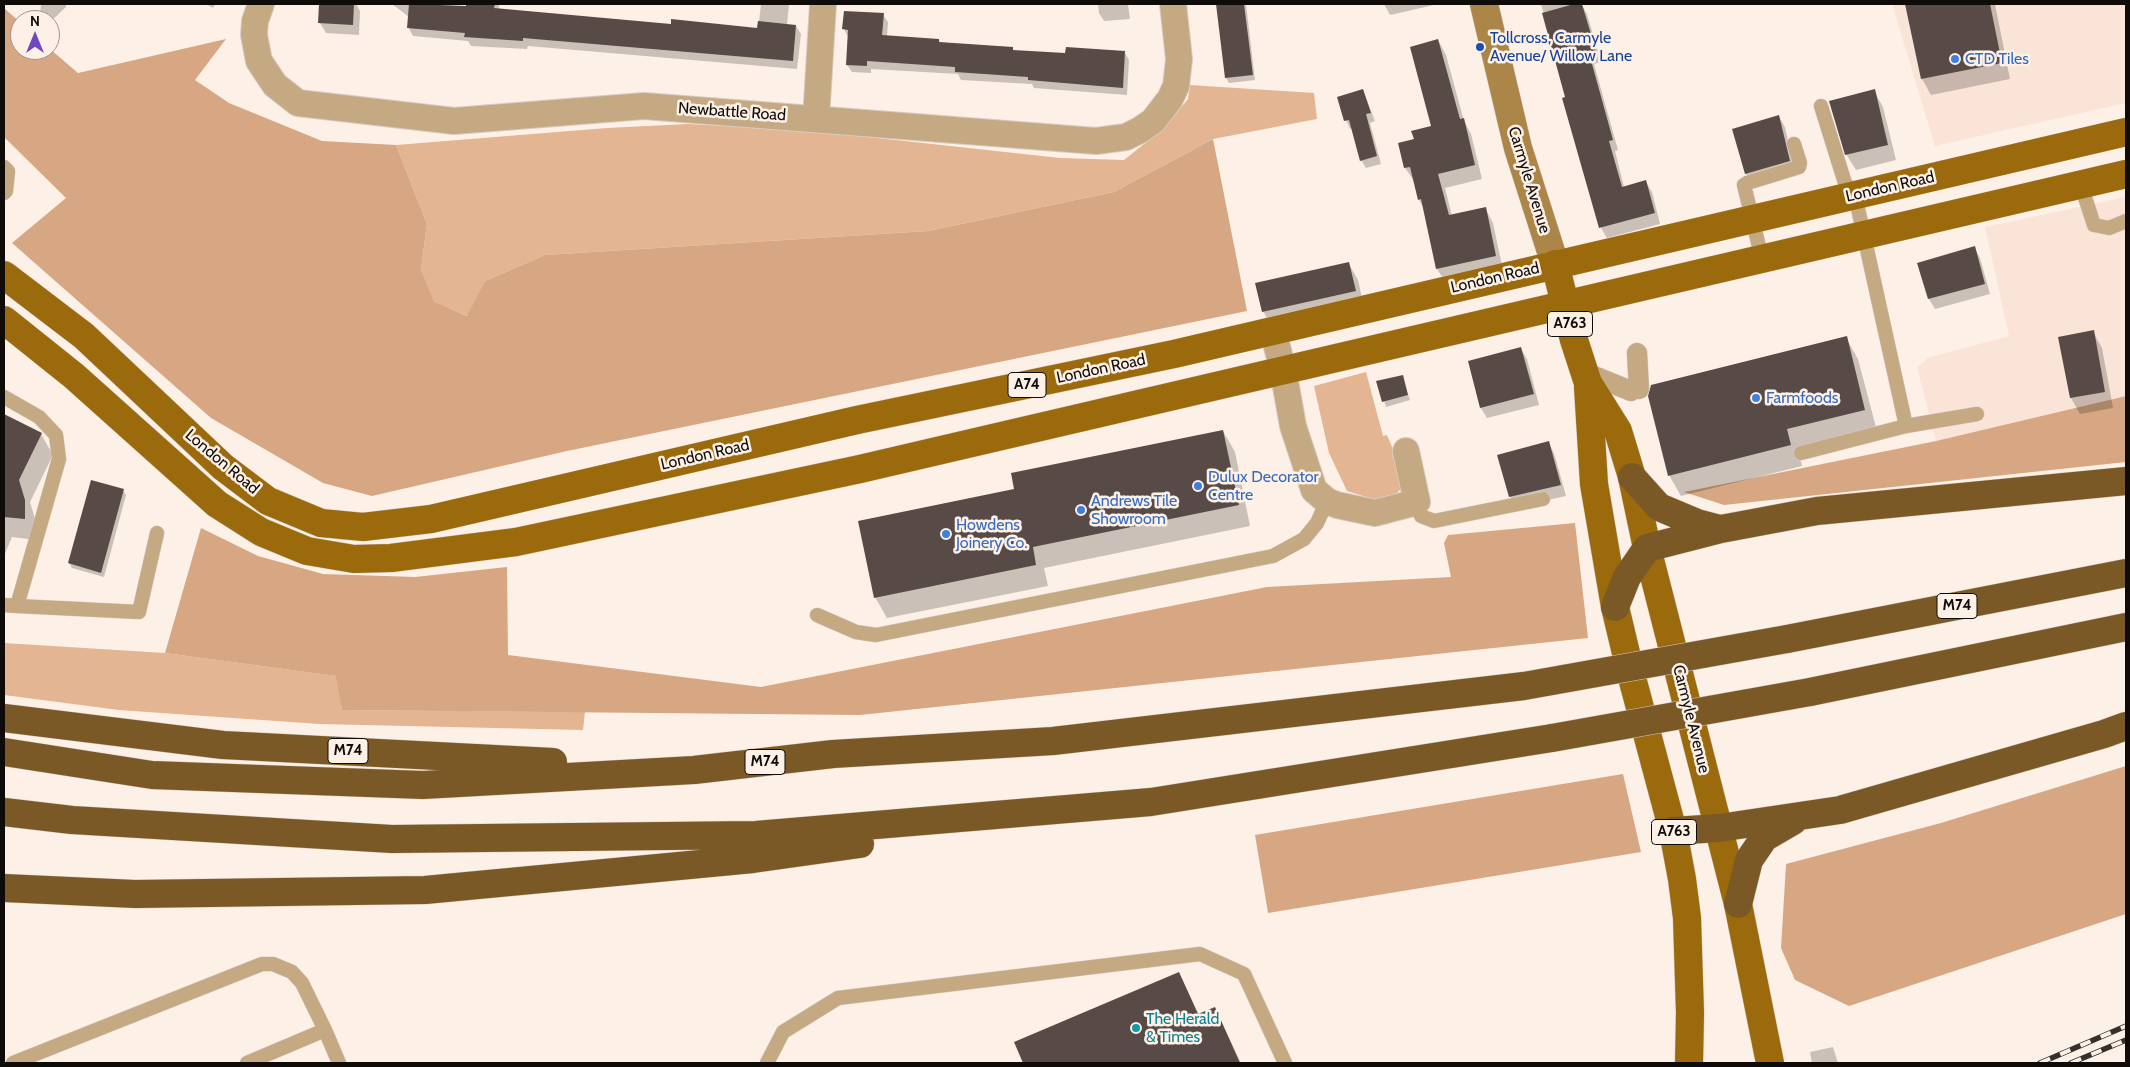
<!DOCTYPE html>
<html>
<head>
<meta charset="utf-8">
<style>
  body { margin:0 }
  #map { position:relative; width:2130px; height:1067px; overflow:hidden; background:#fdf0e7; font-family:Cabin,sans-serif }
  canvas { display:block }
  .frame { position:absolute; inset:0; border:5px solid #0f0b08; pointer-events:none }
  .north { position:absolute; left:10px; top:10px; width:50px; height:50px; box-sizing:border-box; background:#fdf0e7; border:1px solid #9e948e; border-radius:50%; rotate:0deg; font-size:14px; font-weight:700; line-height:20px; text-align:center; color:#0f0b08 }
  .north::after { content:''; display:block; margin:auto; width:18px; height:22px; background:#7246be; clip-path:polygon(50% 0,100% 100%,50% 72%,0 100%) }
</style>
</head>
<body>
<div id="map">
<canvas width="2130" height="1067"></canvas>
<div class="frame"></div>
<div class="north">N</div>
</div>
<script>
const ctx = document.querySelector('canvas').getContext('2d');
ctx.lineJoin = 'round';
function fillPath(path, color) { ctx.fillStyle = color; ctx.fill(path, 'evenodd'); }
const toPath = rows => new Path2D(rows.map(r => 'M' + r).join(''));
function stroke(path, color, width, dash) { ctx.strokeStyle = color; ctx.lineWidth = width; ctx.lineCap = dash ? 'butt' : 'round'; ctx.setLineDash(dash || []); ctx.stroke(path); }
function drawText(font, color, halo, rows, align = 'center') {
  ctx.font = font + ' Cabin,sans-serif'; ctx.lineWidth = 5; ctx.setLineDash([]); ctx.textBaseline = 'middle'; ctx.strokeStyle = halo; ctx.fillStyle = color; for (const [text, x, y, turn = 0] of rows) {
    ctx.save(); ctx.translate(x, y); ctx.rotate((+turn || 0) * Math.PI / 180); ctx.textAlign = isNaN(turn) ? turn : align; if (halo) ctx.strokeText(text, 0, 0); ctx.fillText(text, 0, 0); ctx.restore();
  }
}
const industrial = toPath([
  [1892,4,2126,4,2126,103,1935,146],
  [2126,197,2126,396,1936,441,1917,367,1928,358,2009,336,1985,227]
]);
const green = toPath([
  [1190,85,1314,93,1317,119,1213,139,1114,192,928,231,545,255,485,281,468,316,434,303,421,269,427,224,396,145,607,128,688,124,804,130,1060,158,1124,160,1164,128,1188,99],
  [1366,372,1383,436,1387,435,1403,473,1402,487,1395,496,1376,500,1347,491,1329,453,1314,386],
  [4,643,165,653,337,676,342,710,585,712,583,730,319,724,119,710,4,695]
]);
const forest = toPath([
  [4,8,20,22,20,50,50,49,78,73,226,39,195,80,229,103,322,141,396,145,427,224,421,269,434,302,467,316,485,281,545,255,928,231,1114,192,1213,139,1247,311,567,451,372,496,323,483,211,418,12,243,66,198,4,137],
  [2126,396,2126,462,1724,505,1684,492,1936,441],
  [1575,523,1588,638,860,715,342,710,336,676,165,653,201,528,258,556,323,574,415,577,507,567,508,655,761,687,1267,587,1451,577,1444,543,1448,535],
  [2126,766,2126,914,1849,1006,1795,980,1781,948,1786,864,1941,823],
  [1623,774,1641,852,1268,913,1255,835]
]);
const shadow = toPath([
  [41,4,66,4,66,7,50,22,43,20,40,15],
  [206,4,215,4,213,8],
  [321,4,356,4,360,11,359,35,326,33,320,23],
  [392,4,433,4,467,7,467,4,499,4,499,9,672,26,758,30,761,4,789,4,787,25,796,26,801,34,797,69,528,46,527,49,471,46,468,41,413,36,408,27,409,17],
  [1098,4,1128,4,1130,19,1104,21,1099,13],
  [1217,4,1246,4,1255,80,1229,83,1226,78],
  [1384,4,1434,4,1434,5,1390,15],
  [1541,4,1581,4,1587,14,1601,62,1594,64,1618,150,1615,151,1624,187,1646,182,1652,192,1660,224,1607,238,1601,228,1564,99,1567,98],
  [1906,4,1995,4,2010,79,1931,95,1922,79],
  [883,15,888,22,887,37,939,40,941,44,1013,49,1014,52,1066,55,1125,53,1129,60,1127,95,1034,88,1032,84,961,80,958,74,871,69,871,73,852,72,847,65,848,37,844,29],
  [1438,40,1446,55,1464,121,1471,134,1482,179,1445,188,1452,216,1485,208,1493,223,1503,270,1446,283,1437,269,1424,209,1419,200,1415,182,1405,168,1415,140,1433,127],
  [1363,90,1375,121,1370,123,1381,164,1366,168,1361,160,1352,128,1350,129,1346,120],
  [1874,91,1883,107,1896,160,1856,170,1846,154],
  [1779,117,1785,127,1795,171,1752,184,1746,173],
  [1974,247,1980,258,1990,294,1935,309,1929,299],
  [1349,264,1358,280,1364,307,1272,327,1263,311],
  [2093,332,2102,348,2113,408,2080,414,2071,398],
  [1846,338,1858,359,1877,431,1798,450,1802,466,1681,496,1669,475],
  [1521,349,1527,359,1539,405,1487,418,1481,408,1469,362],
  [1402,376,1410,400,1386,407,1378,382],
  [4,416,41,434,53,455,30,502,36,522,36,540,12,537,4,556],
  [1223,431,1235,452,1250,526,1044,568,1048,586,887,618,875,597,1016,490],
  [1548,442,1554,453,1566,496,1516,507,1510,496],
  [123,490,126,495,104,577,72,568,69,563],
  [1179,973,1199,1015,1215,1008,1241,1063,1025,1063,1016,1043],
  [1833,1047,1838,1063,1812,1063,1810,1052]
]);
const building = toPath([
  [319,4,354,4,353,25,318,23],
  [409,4,466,6,466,4,495,4,494,8,671,24,671,19,757,28,758,21,796,25,793,61,523,38,523,41,464,37,465,33,407,28],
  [1216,4,1244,4,1253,75,1225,78],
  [1574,4,1582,4,1596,51,1589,53,1613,140,1609,141,1622,187,1646,180,1655,213,1599,228,1562,98,1565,97,1542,13],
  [1905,4,1990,4,2002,63,1921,79],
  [844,11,884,13,882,35,939,39,939,42,1013,47,1013,50,1065,53,1066,47,1125,51,1123,88,1028,80,1028,77,955,72,955,67,867,61,867,66,846,65,848,30,842,29],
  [1438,39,1460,119,1464,118,1475,165,1438,174,1449,215,1486,207,1496,256,1436,269,1421,199,1418,200,1410,167,1404,168,1398,143,1414,139,1411,131,1431,126,1410,47],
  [1363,89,1371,113,1366,114,1377,156,1360,161,1349,120,1344,121,1337,97],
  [1875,89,1888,145,1845,155,1829,101],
  [1779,115,1790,161,1745,174,1732,129],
  [1975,246,1985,284,1928,299,1917,263],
  [1349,262,1356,291,1262,312,1255,283],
  [2094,330,2105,392,2070,398,2058,337],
  [1847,336,1865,410,1787,429,1791,445,1668,476,1648,396,1651,385],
  [1521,347,1534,394,1480,408,1468,361],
  [1403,375,1408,395,1382,402,1376,381],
  [4,414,42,433,19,480,25,500,25,519,4,517],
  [1223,430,1239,505,1033,547,1036,565,874,598,858,521,1014,489,1011,473],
  [1549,441,1561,485,1509,497,1497,455],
  [91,480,124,489,101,573,68,563],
  [1179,972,1198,1014,1215,1007,1240,1063,1023,1063,1014,1042]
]);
const service = toPath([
  [1821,106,1845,183,1855,195,1906,426],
  [4,167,8,171,6,191,4,193],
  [2081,185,2094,225,2109,228,2126,221],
  [1762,259,1744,185,1747,183,1799,167,1800,163,1794,144],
  [4,397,39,417,56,435,59,459,17,606,4,605],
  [1801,453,1906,426,1977,414],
  [1417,502,1421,516,1434,521,1543,499],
  [17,606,139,612,157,533],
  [817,615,856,632,876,635,1273,556,1304,539,1317,523,1327,501],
  [13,1063,262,964,273,964,292,972,302,983,325,1030],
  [247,1063,325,1030,339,1063],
  [767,1063,783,1032,838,998,1200,954,1244,974,1285,1063]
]);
const pedestrian = toPath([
  [1637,353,1639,389],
  [1584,372,1631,391]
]);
const minor = toPath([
  [261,4,255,21,254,35,259,61,275,85,298,103,454,121,644,106,1096,141,1126,137,1140,130,1153,121,1170,99,1176,86,1179,59,1173,4],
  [816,119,823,4],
  [1273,331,1283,370,1293,426,1314,490,1327,501,1337,505,1375,513,1417,502,1406,451]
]);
const secondary = toPath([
  [1484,4,1518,148,1555,264]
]);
const primary = toPath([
  [1555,264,1574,340,1588,383,1618,431,1632,477,1647,548,1738,904,1770,1063],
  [4,275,84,336,223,467,268,501,321,523,363,527,431,519,857,420,1174,354,2126,132],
  [4,320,74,376,217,504,261,532,307,551,354,559,391,558,516,542,860,469,2126,174],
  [1588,387,1594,484,1615,607,1631,674,1673,831,1682,879,1687,918,1690,1013,1689,1063]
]);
const motorway = toPath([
  [1632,477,1659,507,1697,523,1720,529],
  [1615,607,1627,577,1647,548,1721,529,1817,511,2126,481],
  [1787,639,2126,573],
  [1810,692,2126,627],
  [4,718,223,745,553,762],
  [4,752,152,775,423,785,694,770,833,754,1053,741,1524,686],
  [4,812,72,820,392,839,756,835,1151,802,1552,738],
  [1673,831,1719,828,1840,810,2104,734,2126,726],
  [4,888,135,894,425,890,753,859,860,844],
  [1738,904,1749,860,1764,838,1793,821]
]);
const rail = toPath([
  [2040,1063,2126,1026],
  [2071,1063,2126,1040]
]);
const motorwayBridge = toPath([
  [1524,686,1787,639],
  [1552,738,1810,692]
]);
const markers = [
  [1480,47,5,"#1a4fb4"],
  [1955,59,5,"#3f7fe0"],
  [1756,398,5,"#3f7fe0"],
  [1198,486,5,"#3f7fe0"],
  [1081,510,5,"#3f7fe0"],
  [946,534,5,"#3f7fe0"],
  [1136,1028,5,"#0f9aa8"]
];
const shields = [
  [1570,324,45],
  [1027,385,38],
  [1957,606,40],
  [348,751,40],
  [765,762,40],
  [1674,832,45]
];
const shieldNames = [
  ["A763",1570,324],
  ["A74",1027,385],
  ["M74",1957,606],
  ["M74",348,751],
  ["M74",765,762],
  ["A763",1674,832]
];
const transitNames = [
  ["Tollcross, Carmyle",1490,38],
  ["Avenue/ Willow Lane",1490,56]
];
const shopNames = [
  ["CTD Tiles",1965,59],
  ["Farmfoods",1766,398],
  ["Dulux Decorator",1208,477],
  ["Centre",1208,495],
  ["Andrews Tile",1091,501],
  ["Showroom",1091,519],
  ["Howdens",956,525],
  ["Joinery Co.",956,543]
];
const streetNames = [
  ["Newbattle Road",732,112,4],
  ["Carmyle Avenue",1529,180,73],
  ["London Road",1890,187,-13],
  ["London Road",1495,278,-13],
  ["London Road",1101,369,-12],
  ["London Road",705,455,-13],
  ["London Road",222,462,40],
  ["Carmyle Avenue",1691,719,76]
];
const cultureNames = [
  ["The Herald",1146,1019],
  ["& Times",1146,1037]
];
fillPath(industrial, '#fae4d7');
fillPath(green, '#e3b592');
fillPath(forest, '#d6a782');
fillPath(shadow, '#0003');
fillPath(building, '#574a47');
stroke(service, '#d7cbc3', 15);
stroke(pedestrian, '#d7cbc3', 21);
stroke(minor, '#d7cbc3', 28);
stroke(secondary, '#d7cbc3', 29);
stroke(primary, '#d7cbc3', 29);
stroke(motorway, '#d7cbc3', 29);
stroke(service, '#c4a983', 14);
stroke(pedestrian, '#c4a983', 20);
stroke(minor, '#c4a983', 26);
stroke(secondary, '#ac8549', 28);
stroke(primary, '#9a6a0c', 28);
stroke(motorway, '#7a5926', 28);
stroke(rail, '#35302c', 5.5);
stroke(rail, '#fdf0e7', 4, [11]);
stroke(motorwayBridge, '#d7cbc3', 29, []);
stroke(motorwayBridge, '#7a5926', 28);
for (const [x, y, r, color] of markers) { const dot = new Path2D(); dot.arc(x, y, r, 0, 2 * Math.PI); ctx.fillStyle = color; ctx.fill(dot); stroke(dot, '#fdf0e7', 2); }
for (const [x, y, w] of shields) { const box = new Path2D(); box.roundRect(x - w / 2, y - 12.5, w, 25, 4); ctx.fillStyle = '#fdf0e7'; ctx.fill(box); stroke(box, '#0f0b08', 1); }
drawText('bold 15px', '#0f0b08', null, shieldNames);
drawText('16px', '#164399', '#fdf0e7', transitNames, 'left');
drawText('16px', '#366cbe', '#fdf0e7', shopNames, 'left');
drawText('16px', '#0f0b08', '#fdf0e7', streetNames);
drawText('16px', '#0d838f', '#fdf0e7', cultureNames, 'left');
</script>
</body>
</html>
